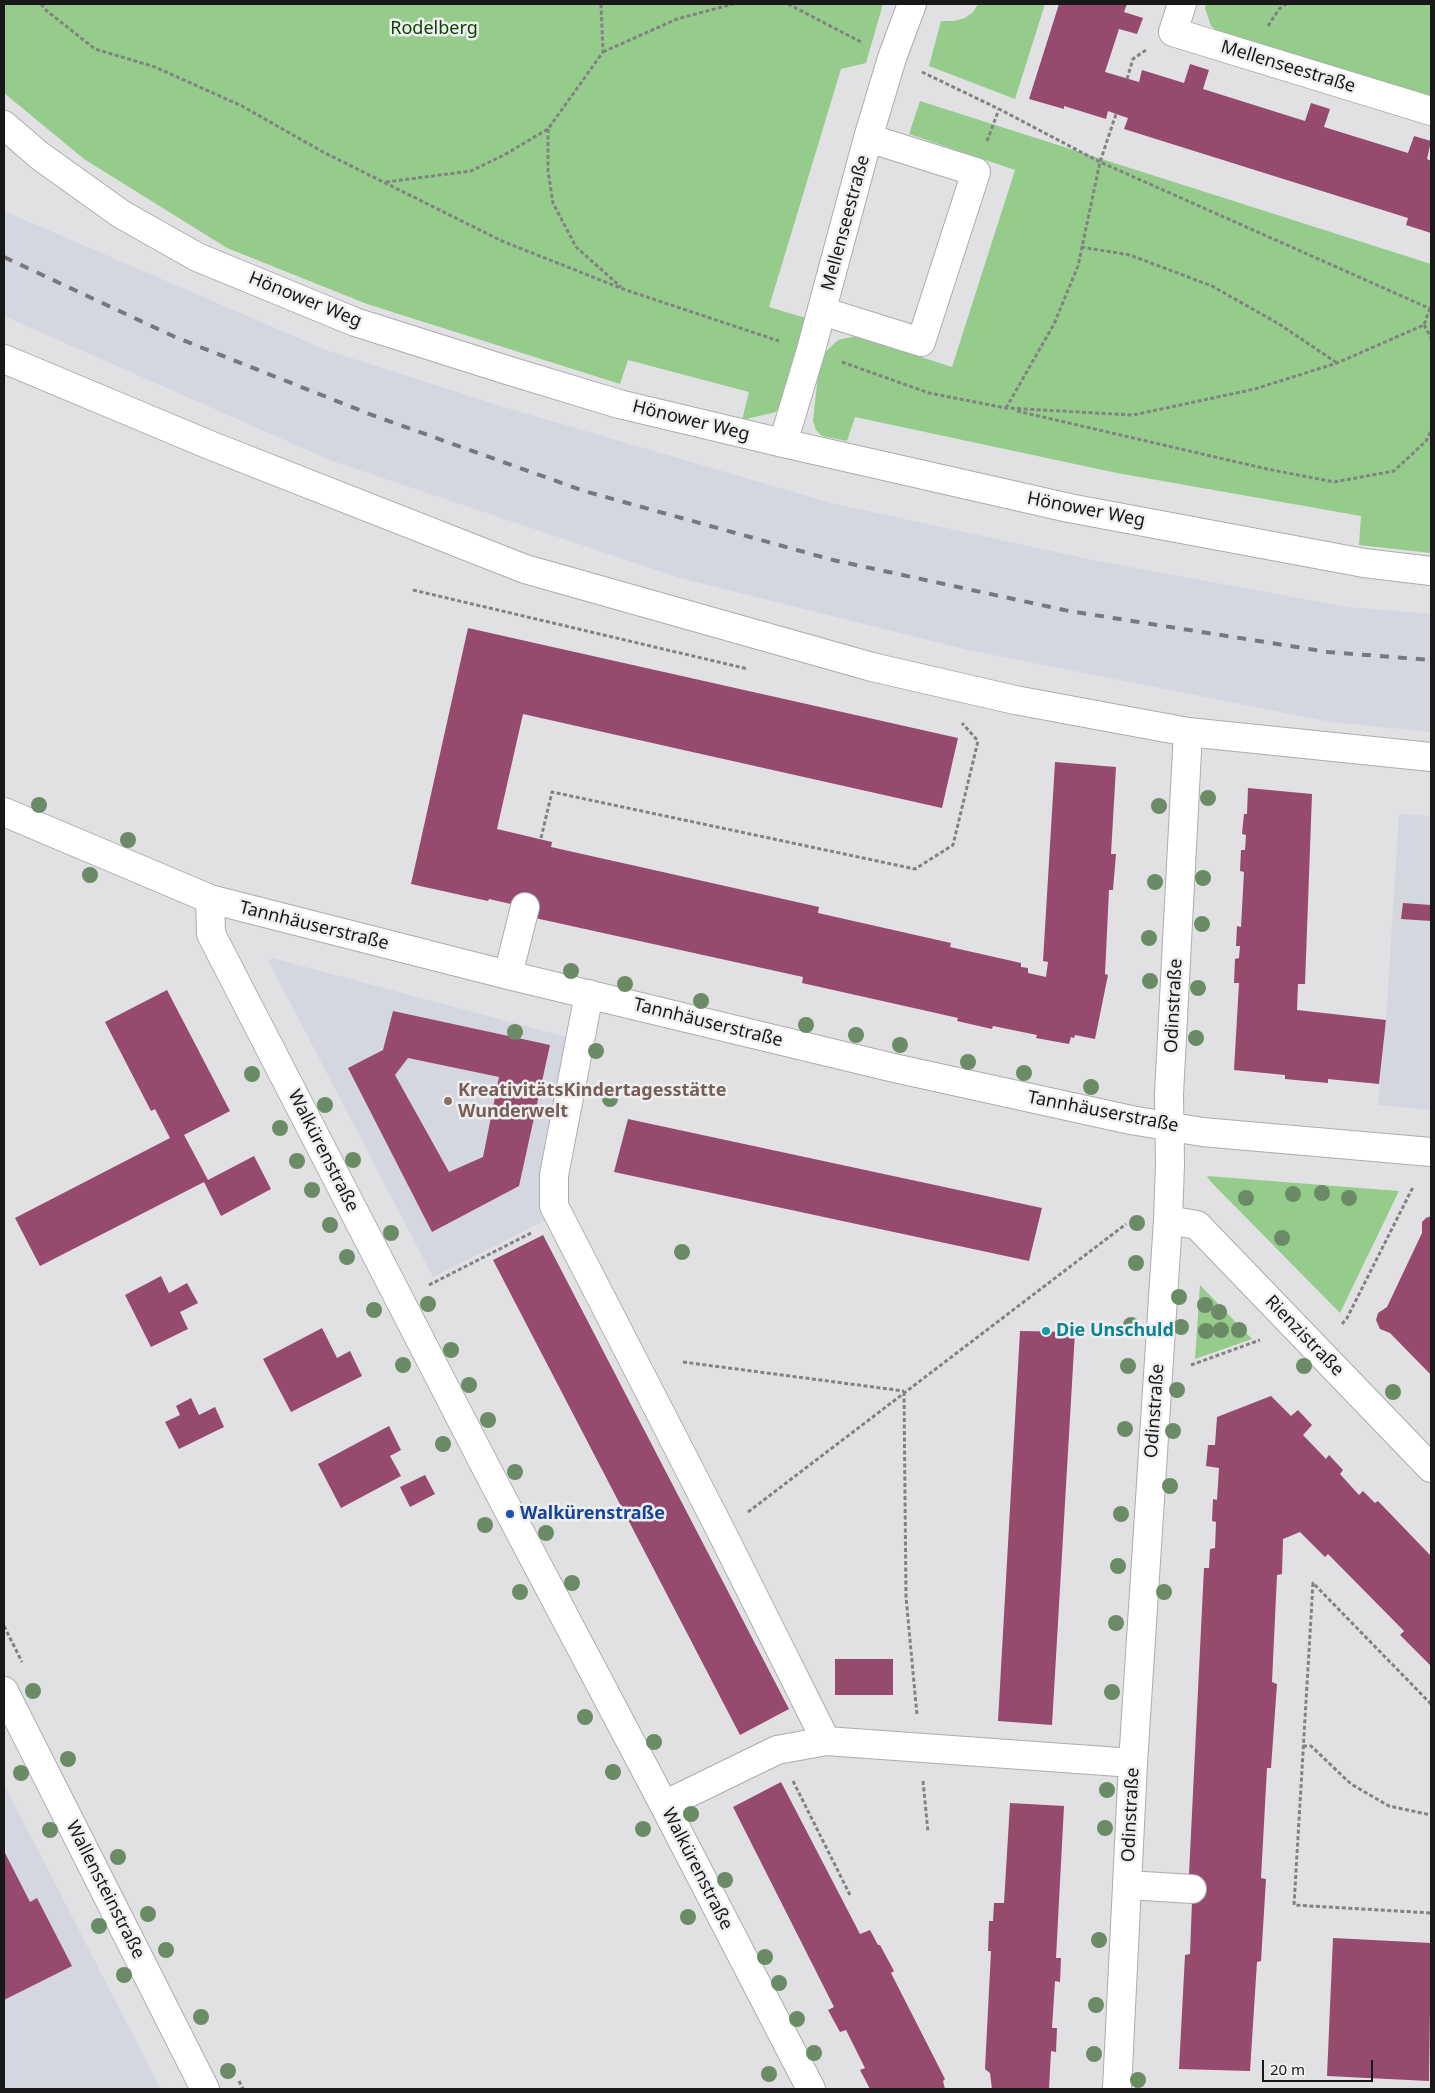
<!DOCTYPE html>
<html>
<head>
<meta charset="utf-8">
<style>
  body { margin:0 }
  #map { position:relative; width:1435px; height:2093px; overflow:hidden; background:#e1e1e3; font-family:"Noto Sans",sans-serif }
  canvas { display:block }
  .frame { position:absolute; inset:0; border:5px solid #181819; pointer-events:none }
  .scale { position:absolute; left:1262px; top:2060px; width:111px; height:22px; box-sizing:border-box; border:2px solid #181819; border-top:0; padding-left:6px; font-size:15px; line-height:18px; white-space:nowrap; color:#181819; -webkit-text-stroke:4px #eeeff0; paint-order:stroke }
</style>
</head>
<body>
<div id="map">
<canvas width="1435" height="2093"></canvas>
<div class="frame"></div>
<div class="scale">20 m</div>
</div>
<script>
const ctx = document.querySelector('canvas').getContext('2d');
ctx.lineJoin = 'round';
function fillPath(path, color) { ctx.fillStyle = color; ctx.fill(path, 'evenodd'); }
const toPath = rows => new Path2D(rows.map(r => 'M' + r).join(''));
function stroke(path, color, width, dash) { ctx.strokeStyle = color; ctx.lineWidth = width; ctx.lineCap = dash ? 'butt' : 'round'; ctx.setLineDash(dash || []); ctx.stroke(path); }
function drawText(font, color, halo, rows, align = 'center') {
  ctx.font = font + ' "Noto Sans",sans-serif'; ctx.lineWidth = 5; ctx.setLineDash([]); ctx.textBaseline = 'middle'; ctx.strokeStyle = halo; ctx.fillStyle = color; for (const [text, x, y, turn = 0] of rows) {
    ctx.save(); ctx.translate(x, y); ctx.rotate((+turn || 0) * Math.PI / 180); ctx.textAlign = isNaN(turn) ? turn : align; if (halo) ctx.strokeText(text, 0, 0); ctx.fillText(text, 0, 0); ctx.restore();
  }
}
const built = toPath([
  [4,211,326,350,507,408,831,503,1097,561,1348,607,1431,614,1431,732,1331,722,968,650,680,578,332,461,4,316],
  [1399,814,1431,816,1431,1110,1378,1105,1386,1020],
  [272,958,566,1037,542,1165,540,1206,546,1220,433,1277,269,962],
  [4,1784,155,2078,161,2089,4,2089]
]);
const green = toPath([
  [4,4,883,4,866,63,841,69,769,307,806,318,783,401,776,412,742,420,749,392,628,360,620,384,367,304,227,248,84,159,4,93],
  [978,4,1045,4,1015,99,929,66,941,21,954,21,965,18,973,12],
  [1206,4,1431,4,1431,100,1224,36,1211,26,1205,8],
  [920,101,1431,264,1431,553,1359,545,1361,516,1117,473,855,417,847,441,822,436,816,430,813,421,820,357,838,340,856,336,952,367,1015,170,909,134],
  [1207,1176,1399,1191,1340,1313,1210,1181],
  [1200,1285,1252,1339,1195,1359]
]);
const building = toPath([
  [1059,4,1127,4,1124,12,1143,18,1137,34,1119,29,1105,72,1139,82,1142,70,1184,83,1190,64,1209,70,1203,89,1305,121,1311,103,1330,109,1324,127,1408,153,1414,136,1431,141,1427,159,1431,161,1431,233,1406,225,1408,218,1124,129,1128,118,1116,114,1108,111,1106,119,1064,106,1064,109,1029,99],
  [468,628,958,738,942,808,523,714,497,829,552,842,551,847,819,907,818,913,951,943,950,947,1021,963,1021,967,1028,968,1028,973,1046,977,1048,962,1043,961,1055,762,1116,767,1111,854,1116,854,1113,890,1109,890,1105,974,1108,975,1095,1039,1075,1035,1074,1038,1071,1037,1069,1044,1036,1038,1037,1035,993,1026,992,1029,957,1021,958,1018,936,1013,802,983,803,977,535,918,537,910,489,899,488,901,411,884],
  [1248,788,1312,794,1305,984,1298,984,1297,1010,1386,1020,1379,1084,1328,1079,1328,1083,1285,1079,1285,1075,1234,1070,1239,983,1234,983,1235,959,1239,958,1240,946,1236,946,1237,926,1241,927,1244,872,1240,871,1241,850,1245,850,1246,835,1242,834,1244,814,1247,814],
  [1403,903,1431,905,1431,921,1401,919],
  [167,990,230,1111,184,1135,208,1180,254,1156,271,1189,221,1216,204,1182,40,1266,15,1218,170,1138,155,1109,151,1111,105,1022],
  [393,1011,550,1045,519,1186,432,1232,348,1068,383,1050],
  [408,1058,499,1077,483,1157,449,1172,395,1075],
  [628,1119,1042,1208,1029,1261,614,1172],
  [1431,1216,1431,1375,1390,1333,1380,1329,1376,1320,1378,1313,1387,1307,1422,1233,1422,1222,1426,1218],
  [543,1235,789,1709,740,1735,493,1260],
  [161,1276,169,1293,187,1283,198,1303,180,1312,188,1329,151,1347,125,1295],
  [322,1328,337,1358,350,1351,362,1376,291,1412,263,1359],
  [1020,1331,1075,1332,1052,1725,998,1721],
  [1271,1396,1291,1416,1298,1410,1312,1425,1303,1435,1326,1459,1329,1455,1343,1470,1340,1474,1359,1495,1363,1491,1375,1503,1378,1501,1431,1556,1431,1666,1400,1635,1404,1631,1328,1554,1325,1557,1300,1532,1283,1539,1282,1574,1277,1575,1272,1682,1277,1684,1271,1768,1267,1768,1261,1878,1266,1879,1261,1961,1257,1962,1250,2071,1179,2069,1185,1955,1190,1954,1193,1875,1189,1874,1204,1568,1209,1568,1210,1549,1215,1548,1216,1522,1212,1521,1213,1499,1217,1500,1219,1468,1206,1466,1208,1445,1215,1445,1217,1417],
  [191,1398,199,1415,215,1407,224,1427,179,1449,165,1422,180,1415,176,1406],
  [389,1426,401,1450,390,1456,401,1476,341,1508,318,1464],
  [425,1475,435,1494,410,1507,400,1487],
  [835,1659,893,1659,893,1695,835,1695],
  [781,1782,860,1934,870,1930,878,1945,880,1945,894,1971,891,1973,945,2079,943,2081,945,2089,870,2089,860,2070,865,2068,846,2030,840,2032,828,2010,834,2007,733,1807],
  [1010,1803,1064,1806,1056,1958,1061,1958,1060,1982,1055,1981,1052,2028,1057,2028,1056,2052,1051,2051,1049,2089,992,2089,990,2073,985,2069,991,1951,988,1951,989,1921,993,1921,994,1903,1004,1903],
  [4,1851,30,1902,37,1898,72,1966,4,2000],
  [1333,1938,1431,1943,1429,2081,1327,2076]
]);
const path = toPath([
  [41,4,47,11,95,49,155,67,242,106,323,152,502,241,623,289,779,341],
  [788,4,863,43],
  [1268,26,1279,9,1286,4],
  [603,52,677,19,733,4],
  [922,72,999,109,1100,162,1431,309],
  [1127,79,1133,59,1146,50],
  [548,129,548,171,553,203,576,247,621,287],
  [987,141,999,109],
  [386,182,471,171,504,155,548,129,603,52,601,4],
  [1081,247,1130,255,1212,286,1279,324,1337,363],
  [1424,325,1431,338],
  [842,362,929,393,1006,408,1133,415,1255,389,1337,363,1424,325,1430,308],
  [1006,408,1054,324,1078,266,1100,162,1116,114],
  [1017,411,1267,469,1334,482,1394,471,1426,441,1431,431],
  [413,590,748,669],
  [541,838,552,792,915,869,953,845,978,741,962,723],
  [429,1285,531,1233],
  [1342,1324,1347,1318,1413,1187],
  [683,1362,904,1391],
  [1191,1365,1260,1340],
  [904,1392,906,1597,917,1715],
  [748,1512,1126,1224],
  [4,1626,22,1662],
  [1431,1704,1313,1583,1294,1905,1431,1913],
  [1303,1746,1311,1746,1351,1784,1389,1806,1431,1815],
  [793,1781,850,1895],
  [923,1781,928,1832],
  [239,2081,243,2089]
]);
const minor = toPath([
  [1182,4,1173,32,1431,111],
  [4,125,40,156,121,214,197,257,355,322,510,371,619,404,783,443,1069,508,1364,563,1431,571],
  [822,311,921,342,976,172,868,138],
  [4,359,212,446,525,569,872,667,1015,700,1188,732,1431,757],
  [783,443,811,350,868,138,892,58,912,4],
  [4,812,210,899,508,975,894,1068,1131,1120,1202,1132,1431,1152],
  [210,899,211,934,493,1481,664,1805,811,2089],
  [508,975,525,907],
  [589,994,554,1175,554,1206,722,1533,826,1741],
  [1168,1220,1197,1225,1431,1468],
  [4,1691,205,2089],
  [664,1805,777,1750,826,1741,1133,1763],
  [1128,1885,1192,1889],
  [1117,2089,1133,1763,1168,1220,1170,1164,1169,1094,1188,732]
]);
const rail = toPath([
  [4,257,175,337,372,415,584,491,833,560,1069,611,1328,652,1431,660]
]);
const trees = [
  [1208,798],
  [39,805],
  [1159,806],
  [128,840],
  [90,875],
  [1203,878],
  [1155,882],
  [1202,924],
  [1149,938],
  [571,971],
  [1150,981],
  [625,984],
  [1198,988],
  [701,1001],
  [806,1025],
  [515,1032],
  [856,1035],
  [1196,1038],
  [900,1045],
  [596,1051],
  [968,1062],
  [1024,1073],
  [252,1074],
  [1091,1087],
  [610,1099],
  [325,1105],
  [280,1128],
  [353,1160],
  [297,1161],
  [312,1190],
  [1322,1193],
  [1293,1194],
  [1246,1198],
  [1349,1198],
  [1137,1223],
  [330,1225],
  [391,1233],
  [1282,1238],
  [682,1252],
  [347,1257],
  [1136,1263],
  [1179,1297],
  [428,1304],
  [1205,1305],
  [374,1310],
  [1219,1312],
  [1131,1325],
  [1181,1327],
  [1221,1330],
  [1239,1330],
  [1206,1331],
  [451,1350],
  [403,1365],
  [1128,1366],
  [1304,1366],
  [469,1385],
  [1177,1390],
  [1393,1392],
  [488,1420],
  [1125,1429],
  [1173,1431],
  [443,1444],
  [515,1472],
  [1170,1486],
  [1121,1514],
  [485,1525],
  [546,1533],
  [1118,1566],
  [572,1583],
  [520,1592],
  [1164,1592],
  [1116,1623],
  [33,1691],
  [1112,1692],
  [585,1717],
  [654,1742],
  [68,1759],
  [613,1772],
  [21,1773],
  [1107,1790],
  [691,1814],
  [1105,1828],
  [643,1829],
  [50,1830],
  [118,1857],
  [725,1880],
  [148,1914],
  [688,1917],
  [99,1926],
  [1099,1940],
  [166,1950],
  [765,1957],
  [124,1975],
  [779,1983],
  [1096,2005],
  [201,2017],
  [797,2019],
  [814,2053],
  [1094,2054],
  [228,2071],
  [769,2074],
  [1138,2080]
];
const markers = [
  [448,1101,5,"#8d6e63"],
  [1046,1331,5,"#0f9aa8"],
  [510,1514,5,"#1a4fb4"]
];
const parkNames = [
  ["Rodelberg",434,29]
];
const streetNames = [
  ["Mellenseestraße",1288,67,17],
  ["Mellenseestraße",846,223,-75],
  ["Hönower Weg",305,300,22],
  ["Hönower Weg",691,421,14],
  ["Hönower Weg",1086,510,11],
  ["Tannhäuserstraße",314,926,14],
  ["Odinstraße",1174,1006,-87],
  ["Tannhäuserstraße",708,1023,14],
  ["Tannhäuserstraße",1103,1112,11],
  ["Walkürenstraße",323,1151,63],
  ["Rienzistraße",1304,1336,46],
  ["Odinstraße",1155,1411,-86],
  ["Odinstraße",1131,1815,-87],
  ["Walkürenstraße",697,1869,63],
  ["Wallensteinstraße",105,1890,63]
];
const educationNames = [
  ["KreativitätsKindertagesstätte",458,1091],
  ["Wunderwelt",458,1112]
];
const cultureNames = [
  ["Die Unschuld",1056,1331]
];
const transitNames = [
  ["Walkürenstraße",520,1514]
];
fillPath(built, '#d4d7e0');
fillPath(green, '#95cc8b');
fillPath(building, '#964a6d');
stroke(minor, '#abacae', 30);
stroke(path, '#828283', 3, [4, 2.5]);
stroke(minor, '#fff', 28);
stroke(rail, '#78787a', 4, [9, 9]);
ctx.fillStyle = '#6b8b66';
for (const [x, y] of trees) { ctx.beginPath(); ctx.arc(x, y, 8, 0, 2 * Math.PI); ctx.fill(); }
for (const [x, y, r, color] of markers) { const dot = new Path2D(); dot.arc(x, y, r, 0, 2 * Math.PI); ctx.fillStyle = color; ctx.fill(dot); stroke(dot, '#eeeff0', 2); }
drawText('18px', '#0a4400', '#eeeff0', parkNames);
drawText('18px', '#181819', '#eeeff0', streetNames);
drawText('bold 18px', '#785e54', '#eeeff0', educationNames, 'left');
drawText('bold 18px', '#0d838f', '#eeeff0', cultureNames, 'left');
drawText('bold 18px', '#164399', '#eeeff0', transitNames, 'left');
</script>
</body>
</html>
